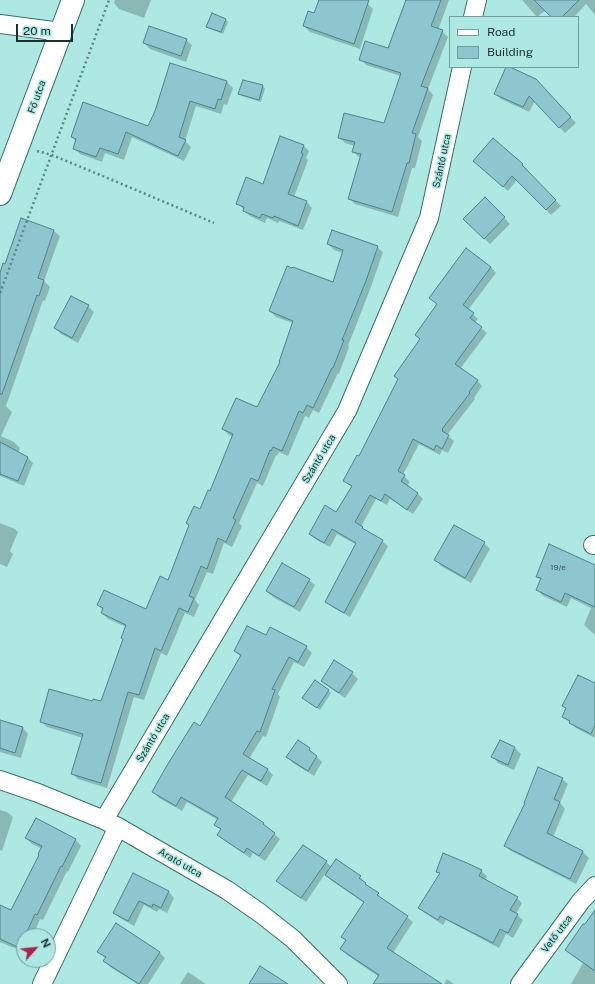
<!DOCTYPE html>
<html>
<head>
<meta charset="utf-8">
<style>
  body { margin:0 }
  #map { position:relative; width:595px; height:984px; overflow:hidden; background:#ade8e3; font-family:"Public Sans",sans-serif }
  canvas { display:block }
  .legend { position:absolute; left:449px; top:16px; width:130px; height:52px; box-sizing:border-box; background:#ade8e3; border:1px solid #729e9b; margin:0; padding:5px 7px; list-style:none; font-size:12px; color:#19302f }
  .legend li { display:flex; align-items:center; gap:8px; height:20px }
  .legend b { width:20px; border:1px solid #729e9b }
  .north { position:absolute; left:16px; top:928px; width:40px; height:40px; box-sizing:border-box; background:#ade8e3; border:1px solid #729e9b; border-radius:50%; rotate:63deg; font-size:11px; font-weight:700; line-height:16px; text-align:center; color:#19302f }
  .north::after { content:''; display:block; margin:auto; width:14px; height:18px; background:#b11f4b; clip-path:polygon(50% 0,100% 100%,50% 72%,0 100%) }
  .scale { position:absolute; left:16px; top:24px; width:57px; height:18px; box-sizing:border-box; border:2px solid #19302f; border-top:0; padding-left:5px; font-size:12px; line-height:14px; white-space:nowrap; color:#19302f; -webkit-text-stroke:3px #ade8e3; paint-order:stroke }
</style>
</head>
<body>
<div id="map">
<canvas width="595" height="984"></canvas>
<ul class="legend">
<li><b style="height:5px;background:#fff"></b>Road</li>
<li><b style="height:11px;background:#8ec6d0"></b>Building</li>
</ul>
<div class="north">N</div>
<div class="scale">20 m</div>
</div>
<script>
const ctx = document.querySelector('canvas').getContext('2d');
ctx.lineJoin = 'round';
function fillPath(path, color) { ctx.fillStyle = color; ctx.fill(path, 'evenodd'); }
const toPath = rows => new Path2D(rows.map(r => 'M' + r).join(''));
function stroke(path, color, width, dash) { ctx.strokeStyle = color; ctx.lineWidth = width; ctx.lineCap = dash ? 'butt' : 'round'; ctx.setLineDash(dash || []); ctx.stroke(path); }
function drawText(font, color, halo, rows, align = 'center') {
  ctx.font = font + ' "Public Sans",sans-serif'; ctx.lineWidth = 3; ctx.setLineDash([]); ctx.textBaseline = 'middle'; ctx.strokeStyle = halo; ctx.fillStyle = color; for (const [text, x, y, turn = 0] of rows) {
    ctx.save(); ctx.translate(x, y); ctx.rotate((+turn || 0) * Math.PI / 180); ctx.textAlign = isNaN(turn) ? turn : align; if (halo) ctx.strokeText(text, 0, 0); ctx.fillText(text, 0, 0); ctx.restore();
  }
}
const shadow = toPath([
  [115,0,151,0,144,18,119,9,114,3],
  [320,0,358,0,367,3,373,9,360,49,310,32,304,26,315,14],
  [407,0,449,0,438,30,442,31,448,37,428,89,433,95,418,137,422,141,415,168,412,168,398,217,355,204,350,199,361,158,359,157,353,152,355,146,345,143,339,137,385,124,401,76,366,65,361,59,388,50],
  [522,0,595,0,595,15,586,4,574,17,552,17,546,10,537,17],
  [226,20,228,22,223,34,210,29,207,26],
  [186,40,192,45,186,62,150,49,144,43],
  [171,64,227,82,233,88,227,105,224,104,221,114,196,106,185,141,191,147,184,161,132,137,124,160,105,153,102,162,80,154,74,148,76,142,72,137,149,127,156,111],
  [507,67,542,86,576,123,565,133,535,101,529,112,501,99,495,93],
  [263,86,265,89,261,102,242,96,240,94],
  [304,146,309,151,306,158,308,160,294,197,307,202,312,208,303,230,279,221,278,223,267,218,265,223,250,216,244,211,245,210,237,203,264,185],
  [522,164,527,169,526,170,561,206,551,215,517,180,508,191,479,166],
  [485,198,510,224,490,244,464,219],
  [22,219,54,231,60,236,44,281,50,287,45,301,43,300,6,406,12,412,1,436,14,442,20,448,18,453,27,457,33,463,24,486,0,476,0,276,6,265],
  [328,244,377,247,383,252,371,287,348,346,349,347,339,374,338,373,319,413,313,410,309,418,305,416,288,456,279,452,277,456,276,455,263,486,257,483,239,523,242,526,232,547,224,543,213,574,207,572,195,600,199,605,194,617,185,613,167,656,161,653,144,700,134,697,107,788,78,779,72,773,83,738,47,727,41,722,93,702,101,702,124,639,126,627,108,619,102,613,103,610,98,605,146,610,169,581,190,526,187,523,201,510,210,492,233,437,229,435,223,429,258,408,281,362,293,323,276,317,270,311,333,283,343,253,334,250],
  [491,267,496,273,468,310,478,319,475,323,487,333,460,369,477,380,482,386,474,398,475,399,447,435,454,441,448,453,442,450,440,455,419,444,403,475,410,482,407,486,418,494,423,499,413,514,390,499,387,505,376,499,361,527,366,532,382,541,388,546,350,617,332,607,326,601,357,545,337,534,330,547,315,539,310,534,337,513,352,487,344,481,360,457,421,340,416,335,438,305,430,298],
  [88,306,94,312,78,343,61,334,55,328],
  [0,523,15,529,18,532,10,551,13,554,7,567,0,564],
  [484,543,490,549,471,583,441,566,436,560],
  [595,574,595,635,584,625,591,608,571,598,567,607,543,596,538,590,541,580,537,577],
  [309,580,315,585,300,612,273,597,267,591],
  [266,637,306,647,312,653,304,667,294,662,278,694,280,697,266,737,263,736,249,759,268,770,273,775,267,786,248,775,231,802,263,824,280,839,265,861,253,853,250,858,224,840,218,835,221,830,215,824,218,820,187,802,182,811,159,798,153,792,201,727,241,657,235,651],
  [352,673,358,679,345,698,328,686,322,681],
  [595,684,595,738,576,728,563,716,566,709,563,706],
  [329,691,331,693,320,710,306,700],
  [0,721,23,728,28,734,21,758,0,752],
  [500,741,515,748,521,754,514,770,498,763,493,757],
  [309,749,322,762,314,776,293,763,288,757],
  [562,779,568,784,560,803,565,809,553,837,583,852,589,858,576,884,511,851,505,845],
  [0,810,7,812,13,817,2,851,0,850],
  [36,819,76,840,81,846,68,872,67,871,43,920,40,919,33,936,24,936,24,952,0,942,0,913,11,911,42,849,32,844,26,838],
  [326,862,332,867,360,877,371,890,384,900,407,917,413,922,393,953,422,984,377,984,379,977,347,955,341,949,346,941,342,937,364,903,332,881,325,874,306,902,282,886,278,881],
  [437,871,481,871,487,876,485,881,517,898,522,903,516,914,523,920,513,938,506,934,499,948,446,920,443,925,425,913,419,907,440,875],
  [133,874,169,892,174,898,167,913,159,909,157,912,144,905,134,926,120,918,114,913],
  [595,912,595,984,571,984,583,963,572,955,567,950],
  [98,952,159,952,165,958,148,984,137,984,110,967,105,961,106,959],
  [188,972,206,984,180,984],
  [447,979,454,984,444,984]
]);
const building = toPath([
  [319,0,369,0,354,44,303,26,308,11,314,13,319,0],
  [406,0,441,0,431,26,443,30,421,86,428,88,412,133,416,134,409,163,407,163,392,212,348,199,361,154,352,152,355,142,338,138,344,113,384,123,401,73,359,60,365,41,388,48,406,0],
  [534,0,579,0,562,17,551,17,534,0],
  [212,13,226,19,221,32,206,27,212,13],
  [149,26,187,39,181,56,143,43,149,26],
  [170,63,227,81,221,100,218,99,215,109,190,101,179,137,186,140,178,156,126,132,118,154,100,148,96,157,73,149,76,139,71,137,83,102,148,126,155,111,170,63],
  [506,67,510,67,536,79,571,117,559,128,529,96,523,107,494,94,506,67],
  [243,80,263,85,259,100,238,94,243,80],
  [280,136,304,145,301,153,303,154,288,194,307,201,298,226,274,216,273,218,262,214,260,218,243,211,244,207,236,204,246,177,263,184,280,136],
  [493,138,523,164,522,165,556,200,546,210,512,176,503,187,473,161,493,138],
  [485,197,505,217,484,239,463,219,485,197],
  [21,218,54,230,38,278,44,280,39,296,37,295,2,394,0,394,0,273,3,263,5,264,21,218],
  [332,230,378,246,366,281,342,340,344,340,333,368,332,368,313,408,307,405,303,413,299,411,282,451,273,447,271,451,270,450,258,481,251,478,233,518,236,520,226,542,218,538,207,569,201,566,189,596,194,598,188,612,179,608,161,651,155,648,139,695,128,692,101,783,71,774,83,734,40,722,49,689,92,701,93,699,101,701,123,639,121,638,126,625,101,613,103,608,97,605,104,590,146,609,160,576,168,580,189,525,186,523,194,506,200,509,208,490,210,491,233,434,222,429,236,398,257,407,280,362,279,362,293,321,269,311,287,266,292,268,293,267,333,282,343,250,327,244,332,230],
  [466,248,491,267,463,305,474,313,470,318,482,327,455,364,478,380,469,392,470,393,442,429,443,430,442,431,449,435,442,449,436,445,434,450,413,439,398,471,405,475,401,481,418,493,407,510,385,494,381,501,370,495,355,522,363,527,362,528,383,540,344,613,325,602,356,543,332,529,324,543,309,534,325,505,336,512,352,486,343,481,357,455,359,456,398,379,394,376,420,339,415,335,437,304,429,298,466,248],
  [71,296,89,305,72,338,54,328,71,296],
  [0,442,28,457,18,481,0,474,0,442],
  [454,525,485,542,465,578,434,560,454,525],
  [549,544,595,565,595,607,565,593,561,602,536,590,541,578,536,577,549,544],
  [282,563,310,579,294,607,266,591,282,563],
  [247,626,266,635,270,627,307,646,298,662,289,657,272,689,275,690,260,732,257,731,243,754,268,769,261,781,242,770,225,797,264,823,263,824,275,833,259,856,247,848,244,853,217,835,221,829,214,825,218,818,181,797,176,806,152,792,166,767,194,722,200,726,241,655,234,651,247,626],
  [334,660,353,672,339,693,321,681,334,660],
  [578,675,595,683,595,725,591,734,569,723,570,721,562,717,566,708,562,706,578,675],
  [315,680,329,690,317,708,302,698,315,680],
  [0,720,23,727,15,753,0,748,0,720],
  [298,740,310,748,309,750,317,756,308,771,286,757,298,740],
  [500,740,515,747,508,765,491,757,500,740],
  [538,767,563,778,554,799,560,802,547,833,583,851,570,879,504,846,525,803,524,803,538,767],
  [36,818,76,839,62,867,61,866,37,915,35,914,25,936,24,936,24,939,20,948,0,939,0,905,11,910,39,855,38,854,42,846,25,838,36,818],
  [303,845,327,861,301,898,276,881,303,845],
  [443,853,467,863,482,870,479,876,518,897,510,910,518,914,508,933,500,929,493,943,440,916,438,920,418,908,440,873,436,872,443,853],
  [336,859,361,876,359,878,366,883,365,884,379,893,377,895,408,916,387,948,442,984,373,984,379,975,340,949,346,940,341,937,364,902,325,875,336,859],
  [133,873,169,891,161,908,153,904,152,907,139,901,128,921,113,913,133,873],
  [595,910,595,971,565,950,583,924,585,924,595,910],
  [116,923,160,952,139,984,103,961,106,957,97,952,116,923],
  [260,966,288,984,249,984,260,966]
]);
const path = toPath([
  [37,151,52,155,129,187,214,223],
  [0,293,109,0]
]);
const minor = toPath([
  [473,17,477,0],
  [0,24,61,32],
  [593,545,595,545],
  [0,780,38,793,104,820,118,827,227,890,260,913,293,939,338,984],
  [104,820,347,411,429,218,462,67],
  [42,984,118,827],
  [520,984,581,901,595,886]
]);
const tertiary = toPath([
  [0,194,73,0]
]);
const numberNames = [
  ["19/e",558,568]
];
const streetNames = [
  ["Fő utca",37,97,-70],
  ["Szántó utca",442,161,-78],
  ["Szántó utca",319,459,-59],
  ["Szántó utca",153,738,-59],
  ["Arató utca",180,863,30],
  ["Vető utca",557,934,-53]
];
fillPath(shadow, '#0003');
fillPath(building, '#8ec6d0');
stroke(building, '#4c828c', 1);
stroke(minor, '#38706d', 20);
stroke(tertiary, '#38706d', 24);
stroke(path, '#5d8582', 2.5, [2, 3]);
stroke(minor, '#fff', 18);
stroke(tertiary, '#fff', 22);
drawText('8px', '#365657', null, numberNames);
drawText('10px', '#19302f', '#ade8e3', streetNames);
</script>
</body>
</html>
